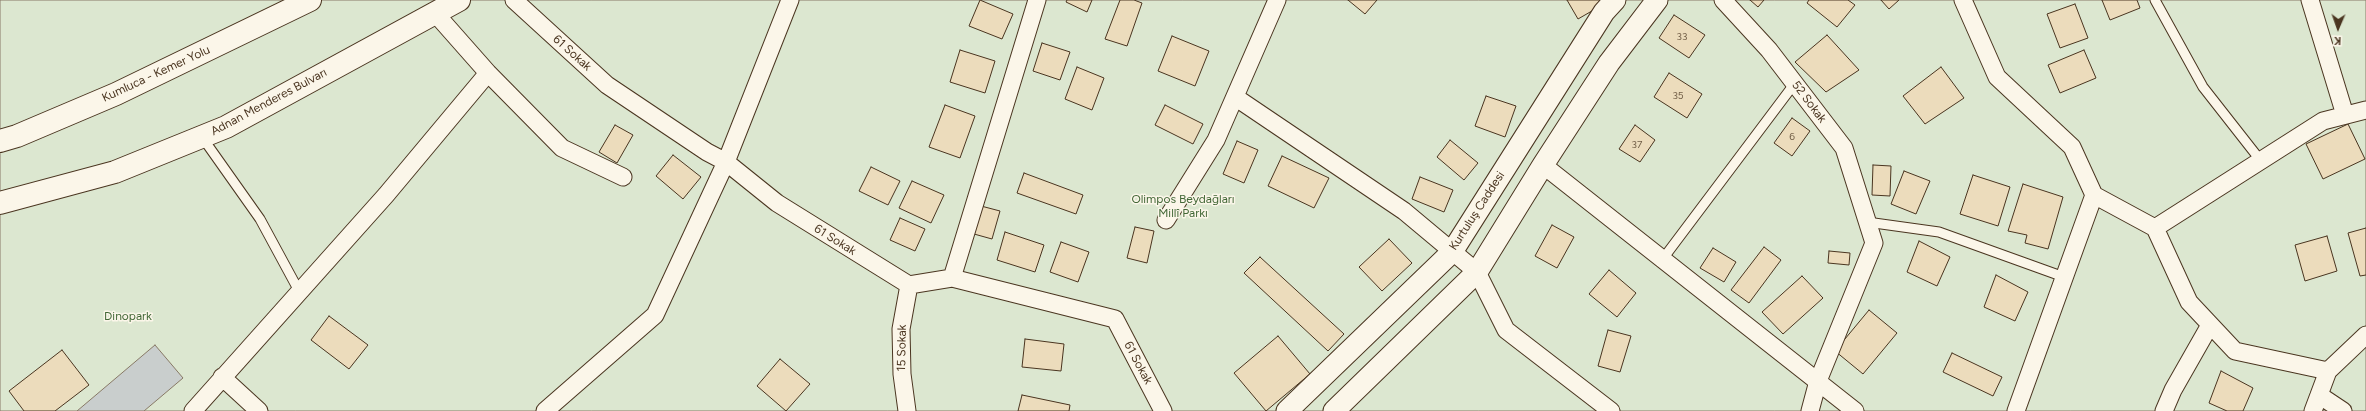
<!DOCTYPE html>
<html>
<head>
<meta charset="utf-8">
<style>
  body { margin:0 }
  #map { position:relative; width:2366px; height:411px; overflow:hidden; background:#fbf6e9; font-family:Figtree,sans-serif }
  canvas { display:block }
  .north { position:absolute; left:2318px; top:8px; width:40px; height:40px; -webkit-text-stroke:3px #fbf6e9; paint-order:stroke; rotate:182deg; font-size:11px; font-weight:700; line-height:16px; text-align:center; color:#4a3520 }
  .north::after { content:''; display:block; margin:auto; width:14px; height:18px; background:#4a3520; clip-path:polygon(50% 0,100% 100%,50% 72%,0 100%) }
</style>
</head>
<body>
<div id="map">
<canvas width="2366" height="411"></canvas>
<div class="north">K</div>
</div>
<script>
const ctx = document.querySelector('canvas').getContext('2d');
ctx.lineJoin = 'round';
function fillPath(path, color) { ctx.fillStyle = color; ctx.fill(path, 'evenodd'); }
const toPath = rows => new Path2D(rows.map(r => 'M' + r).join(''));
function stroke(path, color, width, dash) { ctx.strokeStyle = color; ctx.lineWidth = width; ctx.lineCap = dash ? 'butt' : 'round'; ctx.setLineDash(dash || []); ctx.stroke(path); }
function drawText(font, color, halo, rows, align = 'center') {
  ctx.font = font + ' Figtree,sans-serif'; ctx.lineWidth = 3; ctx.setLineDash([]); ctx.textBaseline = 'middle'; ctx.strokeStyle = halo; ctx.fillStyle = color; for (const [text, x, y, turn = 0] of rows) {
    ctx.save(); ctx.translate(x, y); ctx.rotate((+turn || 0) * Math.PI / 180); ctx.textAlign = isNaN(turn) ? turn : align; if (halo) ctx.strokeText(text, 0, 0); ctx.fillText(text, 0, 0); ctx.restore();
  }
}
const green = toPath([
  [0,0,2366,0,2366,411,0,411,0,0]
]);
const water = toPath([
  [155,345,183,378,144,411,77,411,155,345]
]);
const building = toPath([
  [980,0,1013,14,1002,39,969,26,980,0],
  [1067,0,1092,0,1087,12,1066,2,1067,0],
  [1120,0,1134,0,1142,3,1127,46,1105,39,1120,0],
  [1348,0,1377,0,1365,14,1348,0],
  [1567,0,1601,0,1604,4,1578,19,1567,0],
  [1750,0,1764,0,1758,7,1750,0],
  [1809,0,1848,0,1855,5,1837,27,1807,3,1809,0],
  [1881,0,1899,0,1889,9,1881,0],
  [2102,0,2137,0,2140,8,2110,20,2102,0],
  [2075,4,2088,38,2060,48,2047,14,2075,4],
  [1674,15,1705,35,1689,58,1659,38,1674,15],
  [1827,35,1859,70,1826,92,1795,62,1827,35],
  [1172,36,1209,51,1195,86,1158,71,1172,36],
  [1042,43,1070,52,1060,80,1033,71,1042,43],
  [960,50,995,61,985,93,950,82,960,50],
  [2084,50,2096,78,2060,93,2048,65,2084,50],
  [1077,67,1104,78,1092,110,1065,99,1077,67],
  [1941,67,1964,98,1925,124,1903,96,1941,67],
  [1669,73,1702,94,1687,118,1654,97,1669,73],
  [1486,96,1516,106,1505,137,1475,126,1486,96],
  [945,105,975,116,960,158,929,147,945,105],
  [1165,105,1203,124,1193,144,1155,125,1165,105],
  [1792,118,1810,131,1792,156,1774,143,1792,118],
  [2348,124,2365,159,2323,179,2306,144,2348,124],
  [615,125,633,135,617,163,599,152,615,125],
  [1635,125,1655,140,1640,162,1619,149,1635,125],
  [1450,140,1478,163,1464,180,1437,157,1450,140],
  [1237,141,1258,150,1244,183,1223,174,1237,141],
  [673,155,701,177,683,199,656,176,673,155],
  [1282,156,1329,178,1314,208,1268,186,1282,156],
  [1873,165,1891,166,1890,196,1872,195,1873,165],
  [871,167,900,181,888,205,859,191,871,167],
  [1904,171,1930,181,1916,214,1891,204,1904,171],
  [1024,173,1083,195,1076,214,1017,193,1024,173],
  [1973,175,2010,187,1998,226,1960,214,1973,175],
  [1420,177,1453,190,1444,212,1412,199,1420,177],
  [912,181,944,195,931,223,899,208,912,181],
  [2023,184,2063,197,2048,249,2025,243,2027,235,2008,231,2023,184],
  [981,206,1000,211,992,239,974,234,981,206],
  [900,218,925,229,915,251,890,240,900,218],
  [1552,225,1574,237,1557,268,1535,256,1552,225],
  [1135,227,1154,231,1147,263,1127,258,1135,227],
  [2366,228,2366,275,2360,276,2348,233,2366,228],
  [1005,232,1044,245,1035,272,997,260,1005,232],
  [2327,236,2337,271,2305,281,2295,245,2327,236],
  [1389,239,1412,263,1382,291,1359,267,1389,239],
  [1919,241,1950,257,1937,286,1907,272,1919,241],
  [1061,242,1089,252,1078,282,1050,272,1061,242],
  [1764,247,1781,260,1749,303,1731,290,1764,247],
  [1713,248,1736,262,1724,282,1700,268,1713,248],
  [1829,251,1850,253,1849,265,1828,263,1829,251],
  [1260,257,1344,334,1328,351,1244,273,1260,257],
  [1609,270,1636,293,1617,317,1589,294,1609,270],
  [1996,275,2028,292,2015,321,1984,307,1996,275],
  [1802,276,1823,298,1783,334,1762,312,1802,276],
  [1869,310,1897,333,1863,374,1835,351,1869,310],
  [329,316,368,345,349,369,311,340,329,316],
  [1608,330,1631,336,1620,372,1598,366,1608,330],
  [1278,336,1310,374,1266,411,1234,373,1278,336],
  [1025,339,1064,344,1061,371,1022,367,1025,339],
  [62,350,89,385,55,411,24,411,9,391,62,350],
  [1952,353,2002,377,1993,396,1943,372,1952,353],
  [780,359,810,384,786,411,757,386,780,359],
  [2221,371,2253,388,2243,411,2227,411,2209,403,2221,371],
  [1022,395,1070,405,1069,411,1018,411,1022,395]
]);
const service = toPath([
  [2155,0,2203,87,2261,161],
  [202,137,260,219,299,291],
  [1867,222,1939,232,2064,277],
  [1662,260,1795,83]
]);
const minor = toPath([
  [514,0,607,85,707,152,726,162,777,203,909,285,952,278,1115,319,1163,411],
  [1723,0,1769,50,1844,148,1874,243,1818,381,1810,411],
  [1963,0,1997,77,2072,147,2094,195],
  [2310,0,2345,115],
  [435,13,488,73,562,148,623,177],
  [1235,97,1404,211,1477,272,1506,330,1611,411],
  [1543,165,1855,411],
  [2094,195,2155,228,2189,302,2235,351,2328,371],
  [1166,220,1216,140,1277,0],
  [2155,228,2323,121,2366,110],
  [952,278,1037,0],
  [222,377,259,411],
  [2319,395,2343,411],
  [193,411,386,195,488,73],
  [545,411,655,315,726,162,790,0],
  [907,411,902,374,901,329,909,285],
  [2016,411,2094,195],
  [2164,411,2173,390,2210,325],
  [2313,411,2328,371,2366,335]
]);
const tertiary = toPath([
  [1287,411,1452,252,1604,12,1615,0],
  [1334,411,1477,272,1543,165,1609,63,1657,0]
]);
const trunk = toPath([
  [0,141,17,136,116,94,310,0],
  [0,203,115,172,226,127,459,0]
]);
const numberNames = [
  ["33",1682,37],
  ["35",1678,96],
  ["6",1792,137],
  ["37",1637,145]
];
const streetNames = [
  ["61 Sokak",572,53,42],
  ["Kumluca - Kemer Yolu",156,74,-25],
  ["Adnan Menderes Bulvarı",269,102,-28],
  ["52 Sokak",1809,102,53],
  ["Kurtuluş Caddesi",1477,211,-57],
  ["61 Sokak",835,240,32],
  ["15 Sokak",902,348,-89],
  ["61 Sokak",1138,363,62]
];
const parkNames = [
  ["Olimpos Beydağları",1183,199],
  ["Millî Parkı",1183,213],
  ["Dinopark",128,316]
];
fillPath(green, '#dce7d0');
stroke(green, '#887966', 1);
fillPath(water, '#c9cecd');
stroke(water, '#887966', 1);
fillPath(building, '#ecdcbc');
stroke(building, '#4a3520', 1);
stroke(service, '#4a3520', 11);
stroke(minor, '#4a3520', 19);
stroke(tertiary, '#4a3520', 23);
stroke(trunk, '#4a3520', 24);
stroke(service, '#fbf6e9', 9);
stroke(minor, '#fbf6e9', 17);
stroke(tertiary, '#fbf6e9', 21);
stroke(trunk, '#fbf6e9', 22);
drawText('10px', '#725f47', null, numberNames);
drawText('12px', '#4a3520', '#fbf6e9', streetNames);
drawText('12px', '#436837', '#fbf6e9', parkNames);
</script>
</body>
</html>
